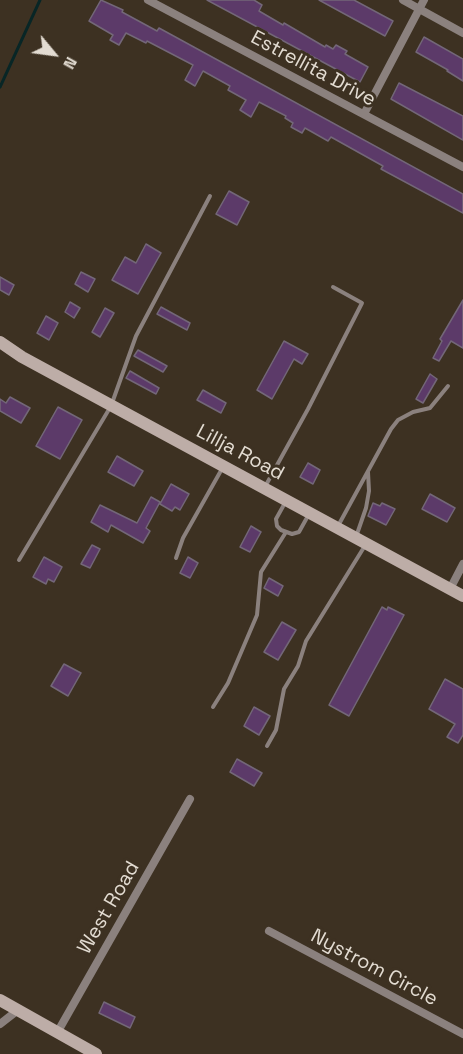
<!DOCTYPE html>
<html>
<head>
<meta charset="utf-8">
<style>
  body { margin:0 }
  #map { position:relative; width:463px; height:1054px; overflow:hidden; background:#3d3122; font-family:"Space Grotesk",sans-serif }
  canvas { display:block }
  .north { position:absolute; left:24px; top:24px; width:60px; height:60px; -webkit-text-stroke:4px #3d3122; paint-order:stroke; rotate:119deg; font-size:16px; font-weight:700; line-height:24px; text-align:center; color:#e3dcd2 }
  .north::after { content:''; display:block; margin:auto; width:21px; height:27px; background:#e3dcd2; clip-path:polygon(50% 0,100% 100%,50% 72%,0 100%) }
</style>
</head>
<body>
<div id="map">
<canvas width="463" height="1054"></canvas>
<div class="north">N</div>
</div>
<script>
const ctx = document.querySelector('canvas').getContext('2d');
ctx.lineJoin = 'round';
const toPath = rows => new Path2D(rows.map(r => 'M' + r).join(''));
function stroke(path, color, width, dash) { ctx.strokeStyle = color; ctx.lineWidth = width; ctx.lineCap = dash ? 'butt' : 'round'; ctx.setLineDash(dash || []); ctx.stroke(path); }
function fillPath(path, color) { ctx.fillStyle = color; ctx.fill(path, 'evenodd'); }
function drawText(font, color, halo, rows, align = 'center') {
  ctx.font = font + ' "Space Grotesk",sans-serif'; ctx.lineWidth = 6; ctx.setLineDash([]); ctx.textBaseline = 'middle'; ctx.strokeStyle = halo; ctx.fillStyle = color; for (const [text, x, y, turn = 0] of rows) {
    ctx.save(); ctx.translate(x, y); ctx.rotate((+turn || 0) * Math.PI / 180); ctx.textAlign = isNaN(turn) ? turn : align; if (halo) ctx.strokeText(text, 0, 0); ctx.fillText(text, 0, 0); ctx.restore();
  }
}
const stream = toPath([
  [0,87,40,0]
]);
const building = toPath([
  [101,0,123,10,122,12,157,31,159,28,463,194,463,213,381,169,383,166,331,137,328,141,305,128,302,133,291,127,293,123,285,118,286,116,259,102,251,117,240,110,246,100,228,90,230,86,203,71,195,86,185,80,193,65,147,41,146,43,126,33,119,45,110,40,113,35,89,21,101,0],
  [207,0,254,0,262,5,259,11,283,25,284,23,325,47,326,45,333,49,336,45,347,51,345,54,368,67,360,82,207,0],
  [319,0,354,0,393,21,385,36,319,0],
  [424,37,463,59,463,81,447,71,448,70,416,52,424,37],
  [399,83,463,116,463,140,391,99,399,83],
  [229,191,249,202,237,225,216,214,229,191],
  [146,244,161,253,138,294,112,280,125,257,136,263,146,244],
  [81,272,95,279,88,292,75,284,81,272],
  [0,277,14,285,9,295,0,290,0,277],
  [463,300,463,348,451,341,439,361,433,358,442,341,440,339,463,300],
  [70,302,80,308,74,318,65,312,70,302],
  [161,307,190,323,187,330,157,314,161,307],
  [105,308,114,313,100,337,92,332,105,308],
  [46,316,58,323,49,340,37,333,46,316],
  [284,341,308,354,302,364,294,359,272,399,257,390,284,341],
  [138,350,167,366,163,372,134,356,138,350],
  [130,371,159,388,156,394,126,378,130,371],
  [430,374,437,379,423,403,416,399,430,374],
  [203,390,226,403,221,413,197,400,203,390],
  [10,397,30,408,21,423,0,411,0,399,6,403,10,397],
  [58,407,82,420,60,459,36,446,58,407],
  [117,456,143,471,134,486,108,472,117,456],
  [308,463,320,470,313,484,300,477,308,463],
  [171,484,189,494,180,510,175,507,172,511,160,504,171,484],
  [430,494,455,508,447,522,422,509,430,494],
  [151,497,160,502,146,528,150,531,143,543,111,525,108,532,91,522,100,505,137,523,151,497],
  [373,503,380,506,382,503,395,509,386,525,368,516,373,503],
  [251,526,261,532,250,552,240,547,251,526],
  [92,545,100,549,90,568,81,564,92,545],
  [44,557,62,567,54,582,48,579,46,584,33,577,44,557],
  [188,557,198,563,190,578,180,573,188,557],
  [269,578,283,586,278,596,264,588,269,578],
  [382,607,387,610,388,607,404,615,349,716,329,705,382,607],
  [282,622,296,630,278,660,264,652,282,622],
  [64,664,81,673,68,696,51,686,64,664],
  [445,679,463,689,463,735,458,743,447,737,455,724,429,709,445,679],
  [254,707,270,716,259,735,244,726,254,707],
  [237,759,262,773,254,786,230,772,237,759],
  [104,1002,135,1017,130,1028,99,1013,104,1002]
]);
const lane = toPath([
  [266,485,308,409,362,303,333,287],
  [286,501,276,519,277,526,281,530,292,534,299,532,309,514],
  [338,526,391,429,398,420,413,412,430,408,448,386],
  [357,534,366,508,369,491,368,472],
  [176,558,183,538,223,467],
  [19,560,111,406,136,336,210,196],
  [213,707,228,683,257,615,261,572,286,532],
  [267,746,276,730,284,689,298,666,306,641,366,544]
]);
const street = toPath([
  [148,0,463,167],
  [403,0,463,33],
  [364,114,424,0],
  [450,589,463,564],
  [269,931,463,1034],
  [0,1024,18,1010],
  [57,1033,190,799]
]);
const secondary = toPath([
  [0,342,22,357,463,596],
  [0,1000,96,1054]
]);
const streetNames = [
  ["Estrellita Drive",313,69,28],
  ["Lillja Road",240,453,28],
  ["West Road",109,908,-60],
  ["Nystrom Circle",374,968,28]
];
stroke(stream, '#082626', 3);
fillPath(building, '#5c3a69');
stroke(building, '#736778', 1.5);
stroke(lane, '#8b817e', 4);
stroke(street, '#8b817e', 8);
stroke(secondary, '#bdada7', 12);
drawText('20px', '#e3dcd2', '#3d3122', streetNames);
</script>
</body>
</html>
